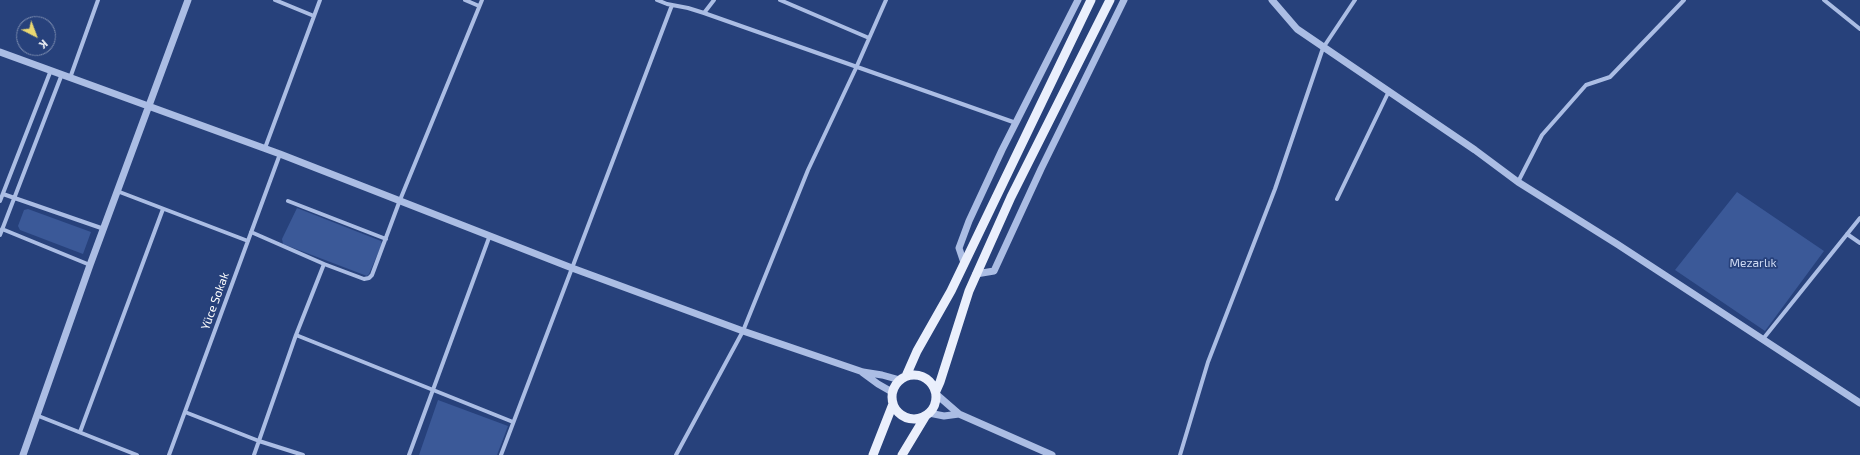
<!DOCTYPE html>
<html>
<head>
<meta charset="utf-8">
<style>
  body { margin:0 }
  #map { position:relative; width:1860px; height:455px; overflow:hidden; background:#27417b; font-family:"Exo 2",sans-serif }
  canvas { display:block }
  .north { position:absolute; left:16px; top:16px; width:40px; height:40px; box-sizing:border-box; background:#27417b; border:1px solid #7d8db0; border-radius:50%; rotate:138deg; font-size:11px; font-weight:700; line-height:16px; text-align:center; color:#fff }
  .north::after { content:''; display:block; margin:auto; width:14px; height:18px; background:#ebd871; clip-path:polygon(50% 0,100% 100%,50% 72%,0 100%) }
</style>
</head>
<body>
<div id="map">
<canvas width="1860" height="455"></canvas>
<div class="north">K</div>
</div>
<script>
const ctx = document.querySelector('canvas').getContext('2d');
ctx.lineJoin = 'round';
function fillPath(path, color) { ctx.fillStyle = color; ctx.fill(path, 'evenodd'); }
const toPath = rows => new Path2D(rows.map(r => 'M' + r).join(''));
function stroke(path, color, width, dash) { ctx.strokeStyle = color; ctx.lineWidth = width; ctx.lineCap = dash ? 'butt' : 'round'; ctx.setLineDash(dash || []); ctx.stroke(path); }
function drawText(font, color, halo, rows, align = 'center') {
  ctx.font = font + ' "Exo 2",sans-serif'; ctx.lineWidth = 3.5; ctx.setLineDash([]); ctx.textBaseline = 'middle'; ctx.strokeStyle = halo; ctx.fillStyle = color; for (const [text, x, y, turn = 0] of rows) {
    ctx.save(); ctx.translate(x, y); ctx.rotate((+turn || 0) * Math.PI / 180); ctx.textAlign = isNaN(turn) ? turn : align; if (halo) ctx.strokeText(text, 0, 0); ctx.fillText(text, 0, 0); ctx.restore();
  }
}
const green = toPath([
  [1737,192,1824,251,1765,331,1675,270],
  [297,208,381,241,382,244,369,274,367,276,283,244,282,239],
  [28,209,91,232,83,254,20,230,18,226,24,210],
  [438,400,508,426,497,455,419,455]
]);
const minor = toPath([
  [275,0,314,16],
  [465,0,479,6],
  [657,0,667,4,688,8,704,13,714,0],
  [780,0,869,38],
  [1824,0,1860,29],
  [704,13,1016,123],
  [70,78,98,0],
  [265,148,320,0],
  [1518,182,1542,135,1586,85,1610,77,1684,0],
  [117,191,248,241],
  [3,194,104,229],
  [1337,199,1389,91],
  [0,201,51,70],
  [288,201,386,239],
  [2,229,90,265],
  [251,232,324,264,296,335,254,455],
  [1847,234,1860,243],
  [0,235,62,74],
  [324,264,364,279,369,278,372,275,400,200,482,0],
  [296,335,513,422],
  [1763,339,1860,218],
  [185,412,259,441,303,455],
  [36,415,137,455],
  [80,432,163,209],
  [169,455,280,154],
  [409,455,490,235],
  [501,455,672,5],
  [676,455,743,331,808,170,856,68,886,0],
  [1180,455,1208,362,1275,189,1323,48,1355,0]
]);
const tertiary = toPath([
  [1272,0,1297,29,1475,150,1518,182,1617,244,1860,403],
  [0,52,280,154,572,268,743,331,863,372,882,375,900,380],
  [964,263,959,248,969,221,1002,150,1078,0],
  [976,274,994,271,1041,169,1124,0],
  [863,373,878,384,892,392],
  [936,394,959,414,1052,455],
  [929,413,944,416,959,414],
  [23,455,90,265,188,0]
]);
const primary = toPath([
  '892 397a22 22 0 1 1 44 0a22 22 0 1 1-44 0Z',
  [906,376,917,351,951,291,1091,0],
  [936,391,940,382,969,291,1011,197,1110,0],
  [873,455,893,404],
  [902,455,925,417]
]);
const parkNames = [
  ["Mezarlık",1753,263]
];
const streetNames = [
  ["Yüce Sokak",215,301,-70]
];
fillPath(green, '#3b5998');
stroke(minor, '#abbde4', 4);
stroke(tertiary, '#abbde4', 7);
stroke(primary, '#eaeffc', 9);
drawText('12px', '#cedaf3', '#27417b', parkNames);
drawText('12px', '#fff', '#27417b', streetNames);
</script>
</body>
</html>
